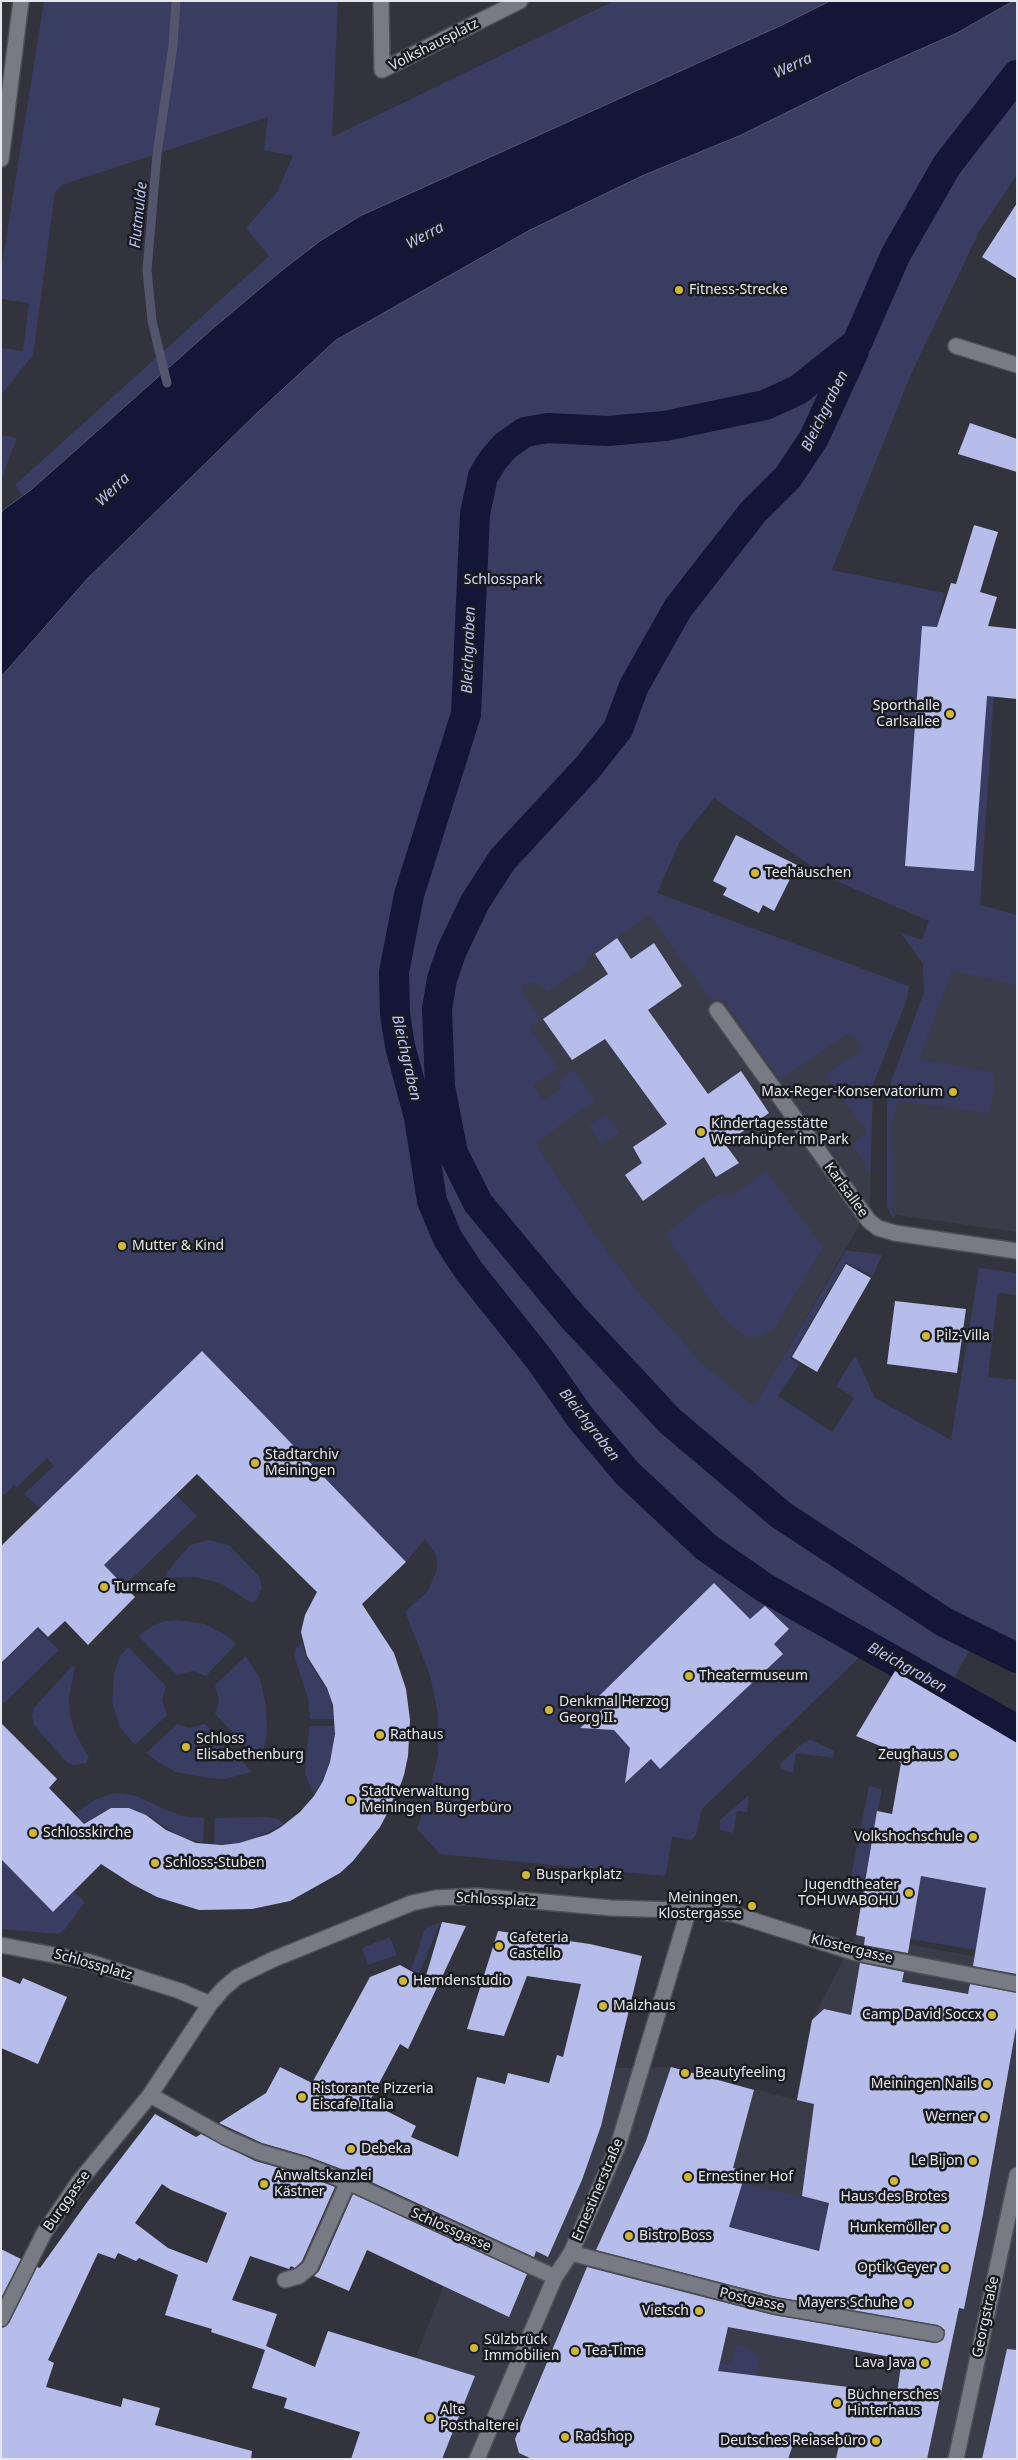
<!DOCTYPE html>
<html>
<head>
<meta charset="utf-8">
<style>
  body { margin:0 }
  #map { position:relative; width:1018px; height:2460px; overflow:hidden; background:#32333c; font-family:"Noto Sans",sans-serif }
  canvas { display:block }
  .frame { position:absolute; inset:0; border:2px solid #e6e7ec; pointer-events:none }
</style>
</head>
<body>
<div id="map">
<canvas width="1018" height="2460"></canvas>
<div class="frame"></div>
</div>
<script>
const ctx = document.querySelector('canvas').getContext('2d');
ctx.lineJoin = 'round';
function fillPath(path, color) { ctx.fillStyle = color; ctx.fill(path, 'evenodd'); }
const toPath = rows => new Path2D(rows.map(r => 'M' + r).join(''));
function stroke(path, color, width, dash) { ctx.strokeStyle = color; ctx.lineWidth = width; ctx.lineCap = dash ? 'butt' : 'round'; ctx.setLineDash(dash || []); ctx.stroke(path); }
function drawText(font, color, halo, rows, align = 'center') {
  ctx.font = font + ' "Noto Sans",sans-serif'; ctx.lineWidth = 5; ctx.setLineDash([]); ctx.textBaseline = 'middle'; ctx.strokeStyle = halo; ctx.fillStyle = color; for (const [text, x, y, turn = 0] of rows) {
    ctx.save(); ctx.translate(x, y); ctx.rotate((+turn || 0) * Math.PI / 180); ctx.textAlign = isNaN(turn) ? turn : align; if (halo) ctx.strokeText(text, 0, 0); ctx.fillText(text, 0, 0); ctx.restore();
  }
}
const built = toPath([
  [657,893,909,986,907,999,873,1084,870,1206,754,1408,703,1364,639,1293,594,1234,541,1151,536,1142,506,984],
  [944,944,1017,963,1017,1232,897,1215,893,1218,887,1207,887,1100,890,1085],
  [856,1935,1017,1964,1017,2459,376,2459,499,2144,582,2179,601,2126,612,2076,616,2068,671,2067,796,2100,812,2020]
]);
const green = toPath([
  [44,1,338,1,332,137,614,1,1017,1,1017,175,980,230,912,372,832,570,945,593,939,614,998,631,980,905,1017,915,1017,985,952,971,919,1059,986,1071,994,1075,994,1089,989,1113,899,1101,892,1120,893,1218,887,1207,887,1100,890,1085,924,992,923,964,900,932,922,940,929,921,827,877,714,798,680,841,657,893,909,986,907,999,873,1084,870,1172,865,1172,865,1162,852,1145,867,1132,826,1075,863,1049,850,1032,780,1080,725,1001,710,999,650,915,590,955,584,966,547,992,541,985,531,982,519,986,540,1019,529,1028,558,1068,533,1085,543,1101,563,1088,558,1082,574,1070,595,1100,537,1142,541,1151,594,1234,639,1293,703,1364,754,1407,846,1250,882,1255,873,1276,846,1262,790,1358,799,1364,778,1396,832,1432,854,1398,836,1386,855,1355,875,1398,951,1440,979,1268,1017,1273,1017,1295,998,1293,988,1377,1017,1380,1017,1649,979,1632,951,1684,930,1673,921,1687,862,1655,702,1809,696,1835,691,1840,672,1837,666,1874,664,1876,440,1854,417,1829,429,1795,438,1755,438,1714,430,1675,405,1612,428,1591,437,1569,436,1555,425,1539,406,1562,202,1351,40,1508,24,1494,54,1466,47,1458,17,1487,14,1485,1,1498,1,677,88,578,258,412,335,340,281,271,211,330,32,489,22,495,15,485,269,256,246,228,277,192,293,156,264,150,268,117,62,185,55,192,33,355,1,395,1,348,23,351,29,303,1,299,1,271],
  [1,435,17,438,1,480],
  [606,1114,619,1132,602,1145,589,1126],
  [766,1171,823,1247,774,1329,755,1338,746,1337,727,1322,707,1296,665,1234,710,1199,718,1195,732,1196],
  [176,1495,197,1516,125,1585,104,1565],
  [210,1540,229,1545,259,1576,262,1588,255,1602,250,1602,220,1583,194,1577,165,1578,166,1573,190,1545],
  [178,1620,205,1624,227,1636,236,1644,206,1676,193,1671,177,1675,138,1636,152,1626,165,1621],
  [37,1629,59,1650,1,1706,1,1664],
  [302,1644,306,1657,330,1695,334,1719,310,1719,308,1698,294,1655,296,1648],
  [128,1647,166,1686,162,1700,167,1715,135,1745,120,1727,112,1703,114,1673,120,1656],
  [246,1656,260,1679,266,1706,267,1734,261,1762,215,1714,219,1701,215,1685],
  [72,1666,75,1668,69,1697,70,1715,76,1735,89,1757,86,1763,74,1765,68,1763,44,1737,34,1725,32,1717,33,1709],
  [177,1724,189,1728,205,1724,252,1772,224,1779,207,1778,176,1772,159,1763,146,1753],
  [309,1726,335,1726,332,1753,326,1774,314,1795,305,1774],
  [811,1740,834,1751,833,1758,796,1753,793,1773,780,1769,781,1763,804,1742],
  [869,1786,882,1789,859,1908,845,1906],
  [114,1793,134,1795,164,1809,183,1816,204,1818,203,1843,181,1837,147,1815,129,1808,110,1808,84,1823,75,1813,95,1800],
  [749,1795,747,1812,737,1811,733,1833,720,1830,720,1820],
  [265,1817,278,1819,284,1824,254,1839,239,1843,214,1844,215,1818],
  [1,1859,53,1912,74,1892,85,1902,64,1930,58,1934,1,1929],
  [921,1876,986,1888,976,1950,910,1939],
  [440,1923,419,1974,411,1970,424,1931,427,1927],
  [390,1937,397,1955,368,1965,362,1948],
  [742,2183,829,2203,819,2250,729,2227],
  [736,2345,746,2347,759,2357,757,2376,715,2387,719,2364,731,2365]
]);
const water = toPath([
  [830,1,1013,1,957,33,860,76,739,136,644,175,530,230,336,340,258,412,88,578,1,677,1,514,3,510,32,489,211,330,281,271,320,241,360,216,782,25,830,1]
]);
const stream = toPath([
  [167,383,152,321,147,270,157,154,173,46,176,1]
]);
const canal = toPath([
  [1017,75,947,165,896,254,857,343,798,390,765,405,665,426,608,431,548,428,525,432,505,446,493,460,483,476,475,514,466,714,409,895,394,972,395,1014,400,1046,419,1117,432,1201,448,1239,469,1271,540,1360,580,1417,627,1473,706,1547,765,1588,1017,1730],
  [854,351,814,438,788,477,753,512,678,608,634,686,618,729,588,767,502,860,475,902,452,950,442,979,437,1009,440,1087,453,1153,478,1203,570,1314,670,1421,781,1515,944,1622,1017,1658]
]);
const building = toPath([
  [1017,203,1017,279,982,257],
  [970,423,1017,439,1017,472,958,454],
  [974,525,998,532,980,592,997,597,988,626,1017,629,1017,699,987,696,974,871,905,866,922,626,937,627,951,583,956,584],
  [736,835,797,865,774,911,763,905,759,913,723,895,727,888,713,881],
  [617,938,631,959,654,943,682,986,648,1010,708,1094,741,1071,769,1113,725,1144,739,1163,716,1177,704,1157,643,1201,625,1175,642,1163,633,1147,667,1124,605,1039,572,1060,543,1019,608,974,595,954],
  [846,1264,871,1278,817,1372,792,1357],
  [895,1301,966,1309,957,1373,887,1364],
  [202,1351,406,1562,362,1604,394,1653,406,1689,410,1720,408,1756,404,1775,396,1797,380,1827,353,1861,340,1873,290,1901,252,1909,199,1910,157,1897,132,1884,101,1864,53,1912,1,1859,1,1723,57,1779,49,1788,84,1824,111,1808,129,1808,146,1815,166,1830,196,1843,222,1845,239,1843,269,1834,281,1827,300,1812,314,1796,323,1781,330,1762,335,1734,333,1705,327,1688,307,1656,301,1632,305,1615,317,1592,197,1474,104,1565,135,1597,88,1645,65,1621,48,1637,38,1627,1,1663,1,1546],
  [714,1583,750,1619,765,1606,789,1629,774,1644,783,1654,660,1769,651,1759,625,1783,630,1748,614,1730,580,1728,604,1708,596,1699],
  [895,1671,1017,1743,1017,1974,973,1966,986,1888,921,1876,908,1953,864,1945,865,1937,856,1935,877,1811,892,1814,901,1763,883,1751,885,1748,856,1736],
  [442,1922,466,1926,408,2049,400,2044,369,2102,416,2126,411,2137,458,2157,477,2077,505,2084,508,2073,549,2083,557,2055,563,2057,581,1984,527,1976,504,2036,467,2029,498,1931,590,1944,642,1956,601,2126,582,2180,548,2257,536,2251,534,2257,352,2173,307,2156,262,2143,219,2123,266,2093,280,2067,312,2083,370,1977,400,1965,425,1979],
  [860,1963,904,1972,902,1982,968,1994,970,1984,1017,1993,1017,2022,983,2214,964,2309,959,2308,927,2459,836,2459,839,2445,797,2433,788,2459,532,2459,519,2453,515,2439,587,2267,773,2315,934,2343,943,2340,945,2330,938,2325,777,2297,596,2250,646,2141,671,2067,754,2090,733,2168,746,2171,729,2227,819,2251,829,2203,802,2196,814,2104,797,2100,812,2020,824,2009,851,2015],
  [728,2327,902,2359,897,2393,718,2371],
  [1,1976,20,1984,23,1978,67,1997,38,2064,1,2048],
  [155,2114,196,2137,201,2134,255,2161,301,2174,335,2187,302,2261,295,2268,291,2266,289,2269,250,2256,232,2300,277,2314,266,2346,315,2367,328,2331,475,2376,442,2459,351,2459,360,2432,284,2408,287,2398,252,2388,265,2350,211,2332,212,2329,165,2315,178,2275,139,2258,136,2261,118,2253,115,2259,98,2253,48,2360,54,2363,46,2387,121,2407,123,2398,160,2408,155,2425,252,2451,251,2459,1,2459,1,2328,9,2323,37,2267,40,2268,88,2201],
  [162,2184,171,2190,227,2213,207,2263,168,2248,135,2223],
  [353,2194,527,2274,509,2317,367,2250,349,2291,314,2276,319,2271],
  [1,2249,21,2259,1,2298],
  [1007,2349,1017,2350,1017,2459,982,2459]
]);
const lane = toPath([
  [381,1,382,70,520,1],
  [956,346,1017,365],
  [571,2253,775,2306,936,2334]
]);
const street = toPath([
  [1,159,21,1],
  [717,1010,869,1221,878,1228,895,1233,1017,1251],
  [1,1945,86,1961,180,1991,210,2004],
  [150,2095,225,2137,259,2152,304,2165,348,2182,555,2277],
  [285,2280,299,2276,310,2267,348,2182],
  [1,2319,44,2233,78,2183,150,2095,210,2004,223,1989,237,1977,274,1959,412,1903,435,1898,477,1896,611,1908,711,1911,733,1914,856,1953,1017,1984],
  [477,2459,555,2277,571,2253,618,2146,689,1909],
  [956,2459,1017,2175]
]);
const markers = [
  [679,290,5,"#d0b837"],
  [950,714,5,"#d0b837"],
  [755,873,5,"#d0b837"],
  [953,1092,5,"#d0b837"],
  [701,1132,5,"#d0b837"],
  [122,1246,5,"#d0b837"],
  [926,1336,5,"#d0b837"],
  [255,1463,5,"#d0b837"],
  [104,1587,5,"#d0b837"],
  [689,1676,5,"#d0b837"],
  [549,1710,5,"#d0b837"],
  [380,1735,5,"#d0b837"],
  [186,1747,5,"#d0b837"],
  [953,1755,5,"#d0b837"],
  [351,1800,5,"#d0b837"],
  [33,1833,5,"#d0b837"],
  [973,1837,5,"#d0b837"],
  [155,1863,5,"#d0b837"],
  [526,1875,5,"#d0b837"],
  [909,1893,5,"#d0b837"],
  [752,1906,5,"#d0b837"],
  [499,1946,5,"#d0b837"],
  [403,1981,5,"#d0b837"],
  [603,2006,5,"#d0b837"],
  [992,2015,5,"#d0b837"],
  [685,2073,5,"#d0b837"],
  [987,2084,5,"#d0b837"],
  [302,2097,5,"#d0b837"],
  [984,2117,5,"#d0b837"],
  [351,2149,5,"#d0b837"],
  [973,2161,5,"#d0b837"],
  [688,2177,5,"#d0b837"],
  [894,2181,5,"#d0b837"],
  [264,2184,5,"#d0b837"],
  [945,2228,5,"#d0b837"],
  [629,2236,5,"#d0b837"],
  [945,2268,5,"#d0b837"],
  [908,2303,5,"#d0b837"],
  [699,2311,5,"#d0b837"],
  [474,2348,5,"#d0b837"],
  [575,2351,5,"#d0b837"],
  [925,2363,5,"#d0b837"],
  [837,2403,5,"#d0b837"],
  [430,2418,5,"#d0b837"],
  [565,2437,5,"#d0b837"],
  [876,2441,5,"#d0b837"]
];
const streetNames = [
  ["Volkshausplatz",434,45,-27],
  ["Karlsallee",846,1190,54],
  ["Schlossplatz",496,1900,3],
  ["Klostergasse",852,1949,14],
  ["Schlossplatz",93,1965,16],
  ["Ernestinerstraße",598,2190,-67],
  ["Burggasse",67,2201,-55],
  ["Schlossgasse",451,2230,24],
  ["Postgasse",752,2300,13],
  ["Georgstraße",986,2317,-78]
];
const poiNames = [
  ["Fitness-Strecke",689,290],
  ["Sporthalle",940,706,"right"],
  ["Carlsallee",940,722,"right"],
  ["Teehäuschen",765,873],
  ["Max-Reger-Konservatorium",943,1092,"right"],
  ["Kindertagesstätte",711,1124],
  ["Werrahüpfer im Park",711,1140],
  ["Mutter & Kind",132,1246],
  ["Pilz-Villa",936,1336],
  ["Stadtarchiv",265,1455],
  ["Meiningen",265,1471],
  ["Turmcafe",114,1587],
  ["Theatermuseum",699,1676],
  ["Denkmal Herzog",559,1702],
  ["Georg II.",559,1718],
  ["Rathaus",390,1735],
  ["Schloss",196,1739],
  ["Elisabethenburg",196,1755],
  ["Zeughaus",943,1755,"right"],
  ["Stadtverwaltung",361,1792],
  ["Meiningen Bürgerbüro",361,1808],
  ["Schlosskirche",43,1833],
  ["Volkshochschule",963,1837,"right"],
  ["Schloss-Stuben",165,1863],
  ["Busparkplatz",536,1875],
  ["Jugendtheater",899,1885,"right"],
  ["TOHUWABOHU",899,1901,"right"],
  ["Meiningen,",742,1898,"right"],
  ["Klostergasse",742,1914,"right"],
  ["Cafeteria",509,1938],
  ["Castello",509,1954],
  ["Hemdenstudio",413,1981],
  ["Malzhaus",613,2006],
  ["Camp David Soccx",982,2015,"right"],
  ["Beautyfeeling",695,2073],
  ["Meiningen Nails",977,2084,"right"],
  ["Ristorante Pizzeria",312,2089],
  ["Eiscafe Italia",312,2105],
  ["Werner",974,2117,"right"],
  ["Debeka",361,2149],
  ["Le Bijon",963,2161,"right"],
  ["Anwaltskanzlei",274,2176],
  ["Kästner",274,2192],
  ["Ernestiner Hof",698,2177],
  ["Haus des Brotes",894,2197,"center"],
  ["Hunkemöller",935,2228,"right"],
  ["Bistro Boss",639,2236],
  ["Optik Geyer",935,2268,"right"],
  ["Mayers Schuhe",898,2303,"right"],
  ["Vietsch",689,2311,"right"],
  ["Sülzbrück",484,2340],
  ["Immobilien",484,2356],
  ["Tea-Time",585,2351],
  ["Lava Java",915,2363,"right"],
  ["Büchnersches",847,2395],
  ["Hinterhaus",847,2411],
  ["Alte",440,2410],
  ["Posthalterei",440,2426],
  ["Radshop",575,2437],
  ["Deutsches Reiasebüro",866,2441,"right"]
];
const parkNames = [
  ["Schlosspark",503,580]
];
const waterNames = [
  ["Werra",793,66,-25],
  ["Flutmulde",139,215,-84],
  ["Werra",425,236,-28],
  ["Bleichgraben",825,411,-64],
  ["Werra",113,490,-44],
  ["Bleichgraben",469,650,-88],
  ["Bleichgraben",406,1058,77],
  ["Bleichgraben",589,1425,52],
  ["Bleichgraben",907,1668,29]
];
fillPath(built, '#3a3c4a');
fillPath(green, '#393d61');
fillPath(water, '#141637');
stroke(water, '#53556d', 1);
stroke(stream, '#53556d', 9);
stroke(canal, '#141637', 30);
fillPath(building, '#b6bdea');
stroke(lane, '#4f5057', 18);
stroke(street, '#4f5057', 18);
stroke(lane, '#787a84', 15);
stroke(street, '#787a84', 15);
for (const [x, y, r, color] of markers) { const dot = new Path2D(); dot.arc(x, y, r, 0, 2 * Math.PI); ctx.fillStyle = color; ctx.fill(dot); stroke(dot, '#1a1b1f', 2); }
drawText('14px', '#e6e7ec', '#1a1b1f', streetNames);
drawText('14px', '#e6e7ec', '#1a1b1f', poiNames, 'left');
drawText('14px', '#d9def9', '#1a1b1f', parkNames);
drawText('italic 15px', '#bcc4f9', '#1a1b1f', waterNames);
</script>
</body>
</html>
